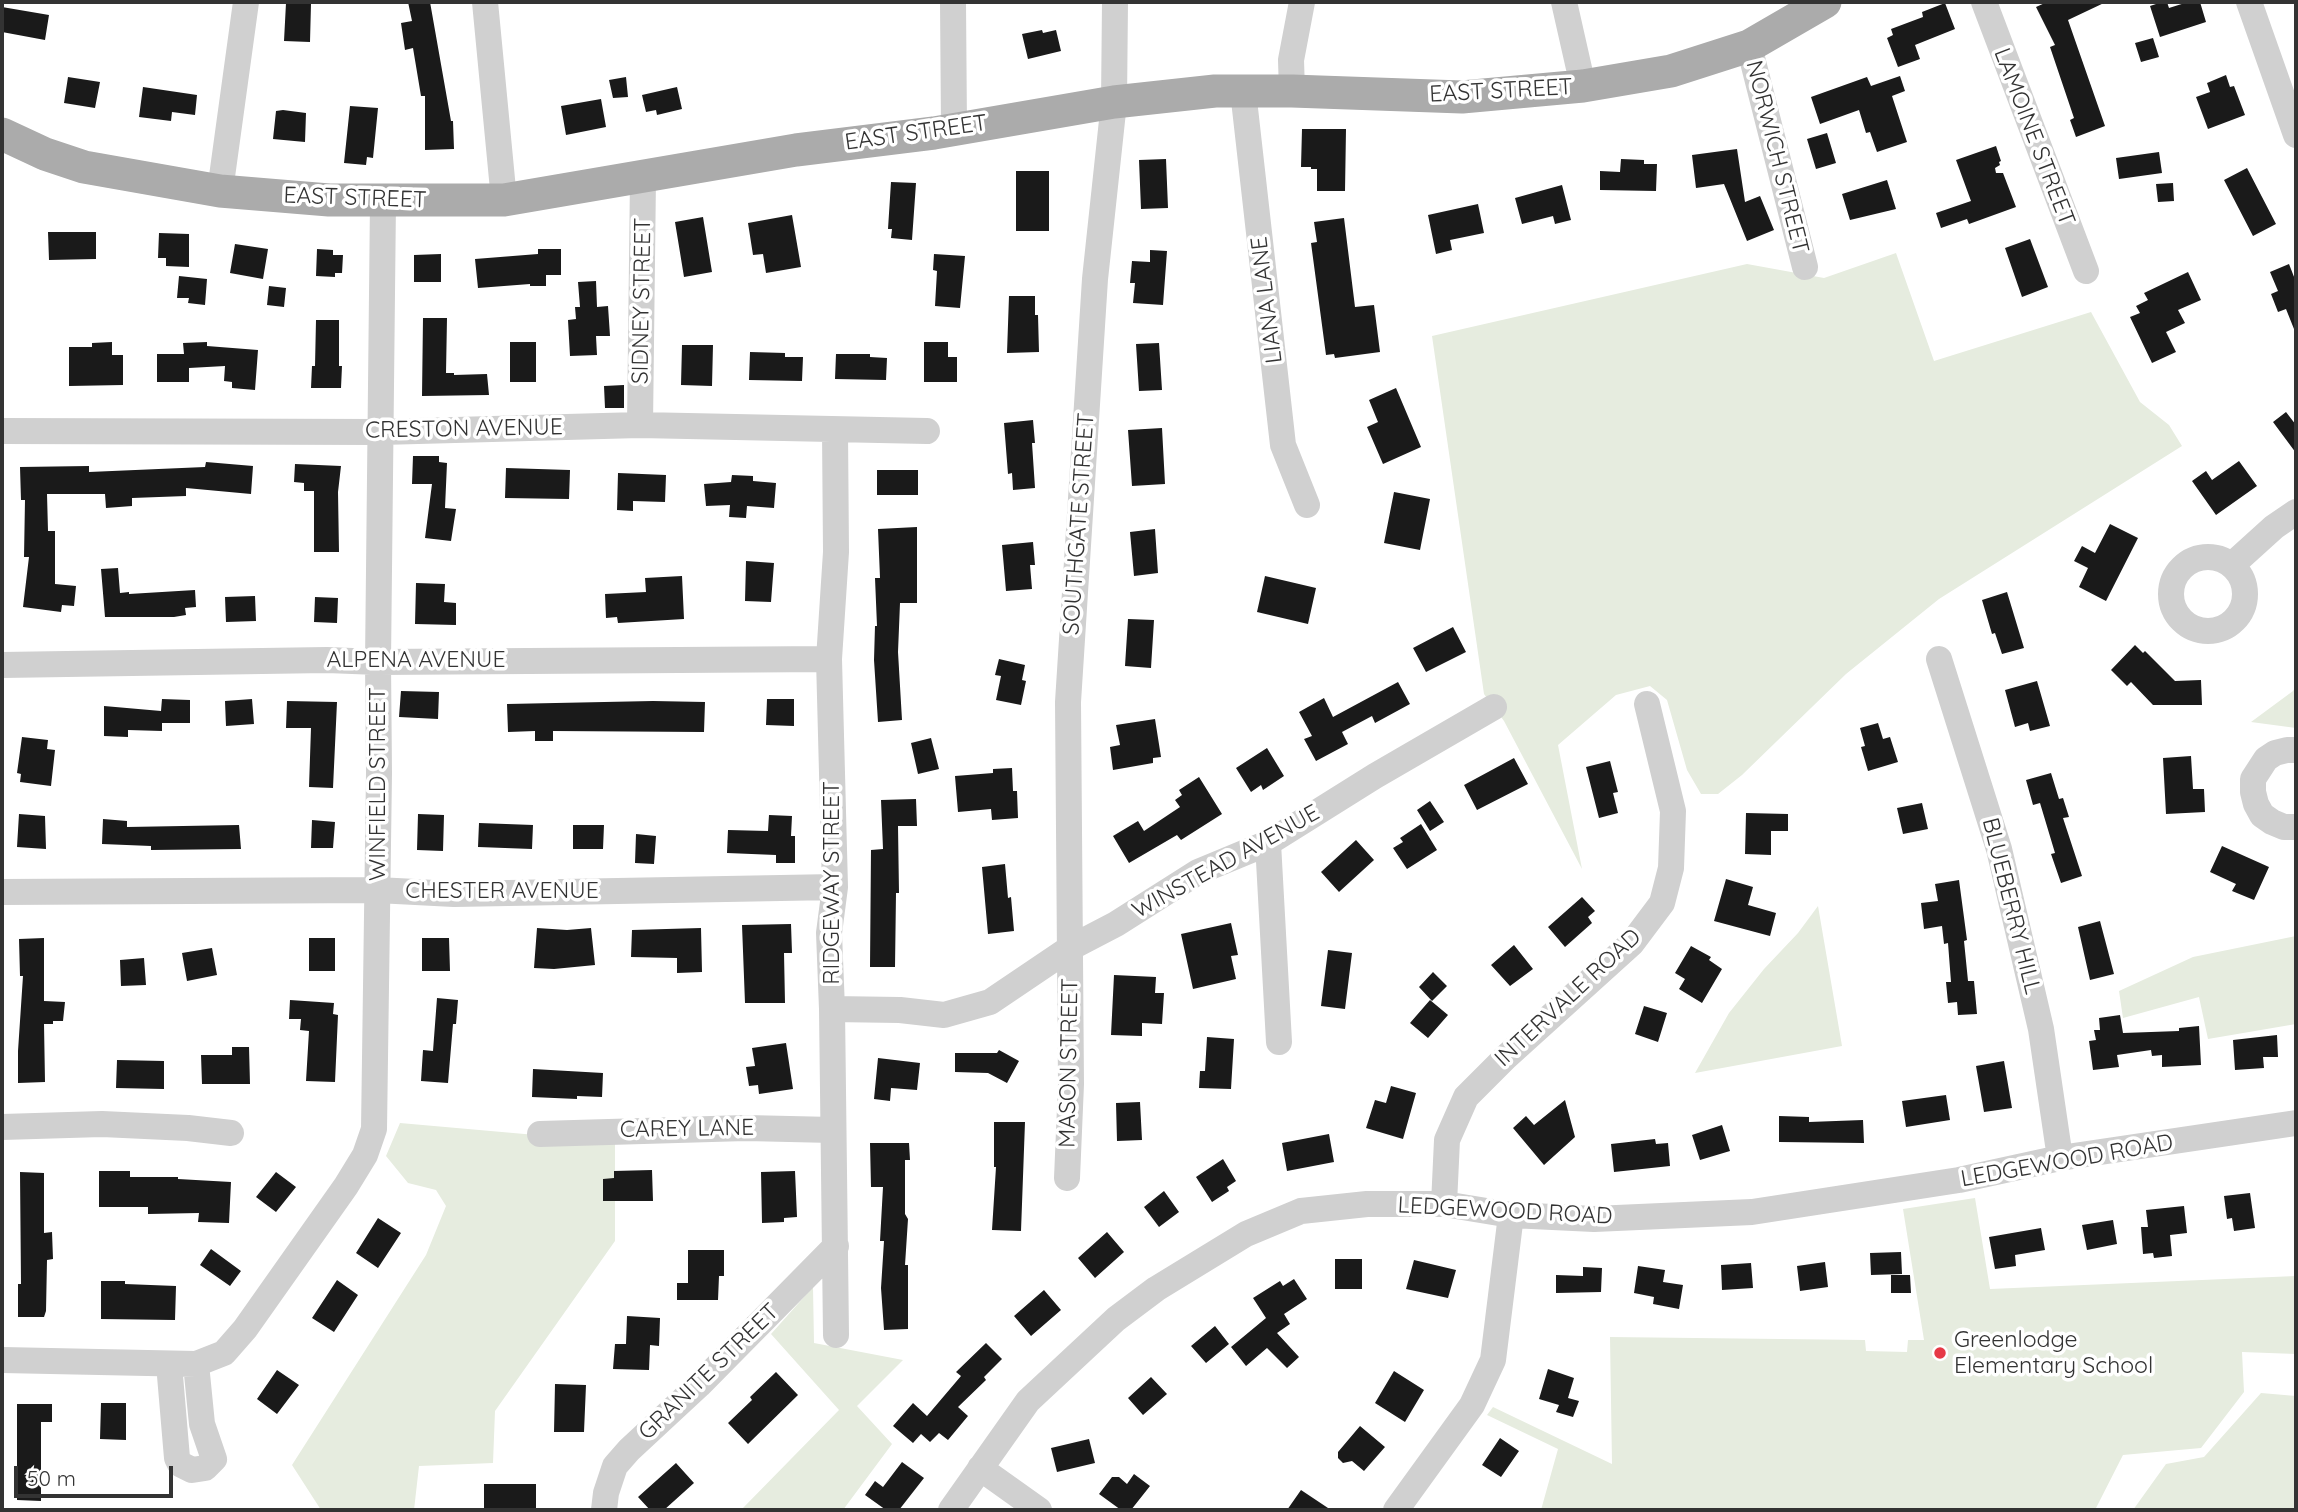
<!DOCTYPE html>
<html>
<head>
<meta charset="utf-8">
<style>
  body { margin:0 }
  #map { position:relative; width:2298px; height:1512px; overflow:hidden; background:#fff; font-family:Quicksand,sans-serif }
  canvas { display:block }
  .frame { position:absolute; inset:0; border:4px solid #333; pointer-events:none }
  .scale { position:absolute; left:14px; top:1466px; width:159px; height:32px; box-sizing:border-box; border:4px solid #333; border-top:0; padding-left:9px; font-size:21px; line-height:24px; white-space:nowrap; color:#333; -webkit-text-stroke:5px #fff; paint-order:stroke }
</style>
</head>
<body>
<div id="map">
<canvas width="2298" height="1512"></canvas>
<div class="frame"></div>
<div class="scale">50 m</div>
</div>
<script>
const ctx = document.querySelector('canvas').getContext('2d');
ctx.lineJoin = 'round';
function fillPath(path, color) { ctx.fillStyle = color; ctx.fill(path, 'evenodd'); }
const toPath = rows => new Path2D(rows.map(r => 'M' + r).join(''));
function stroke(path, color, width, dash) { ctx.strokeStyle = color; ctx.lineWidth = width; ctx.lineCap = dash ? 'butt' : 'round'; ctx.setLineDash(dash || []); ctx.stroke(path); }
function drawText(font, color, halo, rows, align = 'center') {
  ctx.font = font + ' Quicksand,sans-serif'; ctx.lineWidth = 7; ctx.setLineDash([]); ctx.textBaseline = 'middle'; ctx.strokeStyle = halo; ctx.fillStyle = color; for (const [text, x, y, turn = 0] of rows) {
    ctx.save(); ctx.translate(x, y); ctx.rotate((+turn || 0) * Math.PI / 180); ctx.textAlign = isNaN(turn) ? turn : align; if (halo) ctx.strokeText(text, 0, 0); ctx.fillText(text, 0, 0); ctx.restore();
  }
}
const green = toPath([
  [1896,253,1934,361,2091,312,2140,402,2169,425,2182,446,1939,599,1846,674,1742,775,1718,794,1701,794,1687,770,1667,700,1650,686,1616,695,1558,745,1582,869,1504,721,1484,694,1432,336,1747,264,1824,278],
  [2296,686,2296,728,2251,722,2293,691],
  [1818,906,1842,1046,1695,1073,1729,1013,1764,969,1798,933],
  [2296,936,2296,1024,2208,1039,2199,997,2123,1018,2119,991,2193,957],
  [400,1123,615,1142,615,1241,495,1411,493,1463,419,1466,414,1510,321,1510,292,1465,426,1255,446,1206,436,1190,408,1183,386,1156],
  [1975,1198,1990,1289,2296,1276,2296,1354,2242,1352,2244,1392,2201,1448,2123,1455,2095,1510,1541,1510,1558,1449,1487,1415,1493,1407,1612,1464,1610,1337,1865,1340,1866,1351,1907,1352,1908,1340,1924,1340,1903,1209],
  [813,1287,814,1343,903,1360,857,1406,892,1444,843,1510,741,1510,839,1410,771,1334],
  [2261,1393,2296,1396,2296,1510,2133,1510,2166,1464,2204,1457]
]);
const building = toPath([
  [408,2,430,2,451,121,453,121,454,149,425,150,425,96,421,96,413,48,405,50,401,23,412,21],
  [2047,2,2106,2,2068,20,2105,126,2076,137,2070,120,2074,118,2050,47,2055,45,2036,7],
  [2162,2,2167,2,2169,8,2188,2,2200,2,2206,22,2160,37,2150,6],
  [286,3,311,4,310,42,284,41],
  [1945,3,1955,29,1915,45,1920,59,1898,67,1887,38,1893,35,1891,29,1923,17,1922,12],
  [2,7,49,15,45,40,2,32],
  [1042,30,1043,33,1056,30,1061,51,1028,59,1022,34],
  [2153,38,2159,57,2141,62,2135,43],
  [2226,75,2230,87,2234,86,2245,115,2208,129,2196,97,2210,92,2207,83],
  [1900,76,1905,91,1892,96,1907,142,1877,152,1870,132,1866,133,1859,110,1820,124,1811,97,1867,77,1871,86],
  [68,77,100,82,95,108,64,103],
  [626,77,628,97,613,98,609,80],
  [143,87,197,95,195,115,172,112,171,121,139,117],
  [677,87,682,109,657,115,656,110,646,112,642,95],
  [601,99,606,127,566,135,561,106],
  [350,106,378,108,373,158,367,157,366,165,344,163],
  [283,110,306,113,305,142,273,139,276,111],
  [1302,129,1346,129,1345,191,1317,191,1317,169,1311,169,1311,167,1301,167],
  [1827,133,1836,163,1816,169,1807,139],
  [1996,146,2001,161,1999,162,2000,165,1995,168,1996,173,2003,173,2016,207,1969,224,1967,219,1941,228,1936,213,1971,201,1956,160],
  [1737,149,1745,202,1760,196,1774,230,1747,241,1724,184,1696,188,1692,155],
  [2159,152,2162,173,2119,179,2116,158],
  [1166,159,1168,208,1141,209,1139,160],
  [1621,159,1644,160,1644,164,1657,164,1656,191,1600,190,1600,171,1620,172],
  [2247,168,2276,224,2253,236,2224,180],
  [1016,171,1049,171,1049,231,1016,231],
  [1887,180,1896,209,1850,220,1842,194],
  [891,182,916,183,912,240,891,238,892,229,888,229],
  [2173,183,2174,201,2158,202,2156,184],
  [1562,185,1571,220,1555,224,1553,216,1522,224,1515,198],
  [1478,204,1484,233,1450,240,1452,250,1436,254,1428,215],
  [792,215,801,267,766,273,763,254,753,255,748,223],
  [703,217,712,272,684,277,675,222],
  [1344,218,1355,307,1374,305,1380,352,1335,358,1334,354,1326,355,1311,243,1317,242,1314,222],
  [48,232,96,232,96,259,49,260],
  [159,233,189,234,189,267,166,266,166,258,158,258],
  [2030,239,2048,287,2022,297,2005,248],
  [235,244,268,249,263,279,230,273],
  [317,249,333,250,333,255,343,255,342,273,335,273,335,277,316,276],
  [538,249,561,249,561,275,546,275,546,286,530,286,530,284,478,288,475,259,538,254],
  [1150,250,1167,251,1163,305,1133,303,1135,283,1130,283,1132,261,1150,262],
  [441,254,441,282,414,282,414,255],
  [934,254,965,256,960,308,935,306,937,271,933,270],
  [2289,264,2296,282,2296,334,2286,309,2278,312,2271,294,2278,291,2270,272],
  [2188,272,2201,300,2178,310,2185,323,2166,332,2176,352,2152,363,2130,317,2140,313,2136,306,2148,300,2144,293],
  [179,276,207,279,205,305,188,303,189,298,177,298],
  [596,281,597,307,608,306,610,336,596,336,597,355,570,356,568,320,576,319,575,307,580,307,578,282],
  [269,286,286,288,284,307,267,305],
  [1009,296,1035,296,1035,315,1038,315,1039,352,1007,353],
  [423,318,447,318,446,373,454,373,454,375,487,374,489,395,422,396],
  [316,320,339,320,339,366,342,366,341,388,311,388,312,366,315,366],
  [112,342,112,355,123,355,123,385,69,386,69,347,92,347,92,343],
  [207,342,207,346,258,350,255,390,232,388,232,382,224,381,225,366,189,368,189,382,157,382,157,354,184,354,183,343],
  [510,342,536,342,536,382,510,382],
  [924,342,948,342,948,357,957,357,957,382,924,382],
  [1159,343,1162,390,1139,391,1136,344],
  [682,345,713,345,712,386,681,385],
  [750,352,785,353,785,357,803,357,802,381,749,380],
  [836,354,870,354,870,357,887,358,886,380,835,379],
  [624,385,624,408,605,408,604,386],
  [1396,388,1421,447,1383,464,1367,427,1378,422,1369,400],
  [2286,412,2296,425,2296,453,2273,422],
  [1033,420,1035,443,1032,443,1035,488,1013,490,1012,473,1008,474,1004,423],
  [1162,428,1165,484,1132,486,1128,430],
  [413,456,439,456,439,462,447,463,445,508,456,509,451,541,425,538,432,484,412,484],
  [2239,461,2257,486,2216,515,2192,481,2206,471,2212,480],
  [206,462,253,466,251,494,186,488,186,496,132,498,132,506,106,508,105,494,47,494,48,531,55,531,55,584,76,586,74,606,62,605,61,612,23,607,29,557,24,557,25,500,21,500,20,467,89,466,89,472,205,467],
  [295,464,341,466,338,492,339,552,314,552,314,491,304,491,304,483,294,482],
  [506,468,570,470,569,499,505,498],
  [877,470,918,470,918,495,877,495],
  [618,473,666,475,665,502,633,501,633,511,617,510],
  [732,475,753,476,753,481,776,483,774,508,747,506,746,518,729,517,730,505,706,506,704,484,731,482],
  [1394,492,1430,499,1420,550,1384,543],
  [2110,524,2138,538,2106,601,2079,587,2088,568,2074,561,2082,546,2095,553],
  [917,527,917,603,900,603,898,652,902,720,878,722,874,660,875,626,877,626,875,578,880,578,878,529],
  [1155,529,1158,573,1134,576,1130,532],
  [1033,542,1035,565,1030,565,1032,589,1006,591,1002,545],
  [746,561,774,563,771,602,745,601],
  [118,568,120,593,129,592,129,594,195,590,196,607,185,608,186,615,174,617,105,617,101,569],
  [682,576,684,619,618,623,617,617,606,618,605,594,646,592,645,578],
  [1265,576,1316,588,1308,624,1257,612],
  [416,583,445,584,444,602,456,603,456,625,415,624],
  [2007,592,2024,648,2002,654,1995,633,1992,634,1982,600],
  [255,596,256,621,226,622,225,597],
  [315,597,338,598,337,623,314,622],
  [1128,619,1154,620,1151,668,1125,666],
  [1453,627,1466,652,1426,672,1413,648],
  [2135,645,2143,653,2145,651,2175,681,2201,680,2202,705,2153,705,2131,682,2127,686,2111,670],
  [999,659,1025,665,1022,680,1026,681,1021,705,996,700,1001,676,995,675],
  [2037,681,2050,726,2030,731,2028,723,2015,727,2005,690],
  [1398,682,1410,704,1375,723,1372,716,1342,732,1348,744,1316,761,1304,739,1312,736,1299,712,1324,698,1333,717],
  [401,691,439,692,438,719,399,717],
  [162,699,190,700,190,723,162,723,162,731,128,730,128,737,104,736,104,706,161,711],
  [252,699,254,724,226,726,225,701],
  [767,699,794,699,794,726,766,725],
  [287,701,337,702,333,788,309,787,311,728,286,728],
  [653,701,705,702,704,732,553,731,553,741,535,741,535,731,508,732,507,704],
  [1155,719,1161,757,1153,758,1153,763,1113,770,1110,747,1120,745,1116,725],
  [1878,723,1883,739,1890,737,1898,762,1868,771,1861,747,1865,746,1860,728],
  [22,737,48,740,47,749,55,750,51,786,20,782,21,774,17,773],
  [931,738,939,769,918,774,911,743],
  [1267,748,1284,776,1263,790,1261,785,1251,792,1236,768],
  [2191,756,2193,789,2204,789,2205,812,2166,814,2163,758],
  [1514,758,1528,784,1477,810,1464,785],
  [1610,761,1618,792,1613,793,1618,813,1599,818,1586,767],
  [1012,768,1013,791,1017,791,1018,818,992,820,991,809,958,812,955,776,993,773,993,769],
  [2051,773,2059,799,2063,798,2069,817,2063,818,2082,876,2061,883,2051,854,2055,853,2040,803,2033,805,2026,780],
  [1199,777,1222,814,1181,840,1177,835,1129,863,1113,836,1138,821,1144,831,1180,807,1175,800,1182,795,1179,790],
  [916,799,917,826,898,826,899,893,896,893,895,967,870,967,871,850,883,849,881,800],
  [1430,801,1444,822,1430,831,1417,810],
  [1922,803,1928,829,1903,834,1897,808],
  [1746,813,1788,814,1788,831,1771,831,1771,855,1745,854],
  [19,814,45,816,46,849,17,847],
  [418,814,444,815,443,851,417,850],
  [769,815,792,816,791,836,795,836,795,863,776,863,776,855,727,853,728,830,768,831],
  [103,819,127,821,127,827,239,825,241,849,151,850,151,846,102,844],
  [312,820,335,822,333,848,311,848],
  [479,823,533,825,532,849,478,847],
  [1421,824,1437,850,1407,869,1393,848,1403,842,1400,838],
  [573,825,604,825,603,849,573,849],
  [636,834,656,836,654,864,635,863],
  [1356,840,1374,860,1339,892,1321,872],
  [2222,846,2269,867,2254,900,2232,891,2236,884,2210,872],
  [1005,864,1008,898,1011,897,1014,931,988,934,982,867],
  [1726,879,1753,887,1748,905,1776,913,1770,936,1714,921],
  [1959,880,1967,940,1964,941,1968,981,1974,981,1977,1014,1958,1015,1957,1002,1948,1003,1946,982,1951,982,1948,943,1944,944,1942,926,1924,929,1921,903,1938,901,1935,884],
  [1582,897,1595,911,1588,917,1592,923,1565,947,1548,927],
  [2100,921,2114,974,2090,980,2078,927],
  [1231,923,1238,955,1231,956,1236,979,1193,989,1181,934],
  [791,924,792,953,784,953,785,1003,745,1003,742,925],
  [537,928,567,930,591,928,595,965,554,969,534,968],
  [701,928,702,972,677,973,677,958,631,957,632,930],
  [44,938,44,1001,65,1002,63,1021,53,1021,53,1024,44,1024,45,1082,18,1083,18,1051,23,976,20,976,19,939],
  [309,938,335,938,335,971,309,971],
  [422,938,449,938,450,971,422,971],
  [1514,945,1533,969,1510,986,1491,965],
  [1691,946,1711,957,1709,960,1722,969,1702,1003,1679,989,1685,979,1675,973],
  [212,948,217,975,187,981,182,953],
  [1328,950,1352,953,1345,1009,1321,1006],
  [144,958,146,985,121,986,120,960],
  [1433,972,1447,986,1432,1001,1419,987],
  [1114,975,1156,977,1155,993,1164,993,1162,1024,1142,1023,1142,1036,1111,1035],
  [437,998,458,1000,456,1024,453,1024,448,1083,421,1081,423,1050,433,1051],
  [290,1000,334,1003,333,1014,338,1015,335,1082,306,1081,309,1031,300,1030,301,1019,289,1019],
  [1430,1000,1448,1015,1428,1038,1410,1023],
  [1644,1006,1667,1013,1658,1042,1635,1034],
  [2120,1015,2123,1033,2179,1031,2179,1028,2199,1026,2201,1065,2162,1067,2162,1055,2152,1056,2151,1050,2117,1055,2119,1067,2093,1070,2089,1041,2096,1040,2094,1030,2100,1030,2099,1018],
  [2277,1035,2278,1057,2263,1057,2264,1068,2235,1070,2233,1040],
  [1207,1037,1234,1039,1231,1089,1199,1088,1200,1071,1205,1071],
  [786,1043,793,1089,759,1094,758,1085,749,1086,746,1067,755,1066,752,1048],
  [232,1047,249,1047,250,1084,202,1084,201,1055,232,1055],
  [999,1050,1019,1061,1007,1083,988,1073,955,1072,955,1053,997,1053],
  [878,1058,920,1063,917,1090,891,1088,890,1101,874,1099],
  [117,1060,164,1061,164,1089,116,1088],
  [2004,1061,2012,1108,1984,1112,1976,1066],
  [533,1069,603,1073,602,1097,577,1096,577,1099,532,1097],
  [1391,1086,1416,1093,1403,1139,1366,1128,1375,1100,1386,1103],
  [1946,1095,1950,1120,1906,1127,1902,1101],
  [1565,1100,1575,1137,1544,1165,1513,1128,1526,1116,1534,1125],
  [1140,1102,1142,1140,1117,1141,1116,1103],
  [1779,1116,1809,1117,1809,1122,1863,1120,1864,1143,1779,1142],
  [994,1122,1025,1122,1021,1231,992,1230,996,1167,994,1167],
  [1722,1125,1730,1151,1700,1160,1692,1135],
  [1329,1134,1334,1162,1287,1171,1282,1143],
  [1655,1139,1656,1144,1668,1143,1670,1166,1614,1172,1611,1144],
  [870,1143,909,1143,910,1160,905,1160,905,1214,908,1219,905,1265,908,1265,908,1329,884,1330,881,1288,884,1241,880,1241,883,1187,871,1187],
  [1223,1159,1236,1181,1227,1187,1229,1191,1212,1202,1196,1177],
  [652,1170,653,1201,603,1201,603,1179,614,1178,614,1171],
  [99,1171,130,1171,130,1177,178,1177,178,1179,231,1182,229,1223,198,1222,199,1213,148,1214,148,1207,99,1207],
  [795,1171,797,1217,784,1218,784,1222,762,1223,761,1172],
  [20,1172,44,1173,44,1233,52,1232,53,1259,47,1260,46,1311,44,1317,18,1317,18,1284,21,1284],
  [276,1172,296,1187,276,1212,256,1197],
  [1164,1191,1179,1212,1159,1227,1144,1207],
  [2250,1193,2255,1228,2234,1231,2232,1218,2227,1219,2224,1196],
  [2184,1206,2187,1233,2170,1235,2172,1256,2154,1258,2153,1253,2143,1254,2141,1227,2148,1227,2146,1210],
  [378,1218,401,1233,378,1268,356,1253],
  [2113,1220,2117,1244,2087,1250,2082,1225],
  [2041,1228,2045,1250,2015,1255,2016,1266,1995,1269,1989,1237],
  [1107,1232,1124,1252,1095,1278,1078,1258],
  [211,1249,241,1271,230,1286,200,1265],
  [688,1250,724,1250,724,1276,719,1276,718,1300,677,1300,677,1283,688,1283],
  [1901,1252,1902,1274,1871,1275,1870,1253],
  [1335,1259,1362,1259,1362,1289,1335,1289],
  [1414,1260,1456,1270,1448,1298,1406,1289],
  [1825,1262,1828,1287,1800,1291,1797,1266],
  [1751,1263,1753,1288,1722,1290,1721,1265],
  [1638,1266,1665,1270,1663,1282,1683,1285,1679,1309,1653,1304,1654,1297,1634,1293],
  [1583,1267,1602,1268,1601,1292,1556,1293,1556,1275,1583,1276],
  [1891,1275,1910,1275,1911,1293,1891,1293],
  [1294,1279,1307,1299,1284,1314,1290,1324,1277,1333,1299,1357,1287,1368,1267,1348,1246,1366,1231,1347,1266,1318,1253,1298,1280,1281,1283,1286],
  [337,1280,358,1295,334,1332,312,1318],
  [101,1281,125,1281,125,1284,176,1286,175,1320,101,1319],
  [1044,1290,1061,1310,1031,1336,1014,1316],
  [627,1316,660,1318,659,1346,650,1345,649,1370,613,1369,615,1344,626,1344],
  [1215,1326,1229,1344,1206,1363,1191,1346],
  [986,1343,1002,1359,984,1377,986,1380,958,1407,968,1416,948,1440,939,1433,930,1442,921,1434,913,1443,893,1426,913,1403,927,1416,961,1376,956,1372],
  [1548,1369,1574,1378,1568,1398,1579,1401,1573,1417,1556,1412,1559,1405,1539,1399],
  [277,1370,299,1385,277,1414,257,1399],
  [1394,1371,1424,1390,1405,1422,1375,1403],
  [776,1372,798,1395,748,1444,728,1423,752,1400,750,1397],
  [1151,1377,1167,1394,1143,1415,1128,1398],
  [555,1384,586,1385,584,1432,554,1432],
  [101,1403,126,1403,126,1440,100,1439],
  [17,1404,52,1404,52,1422,41,1422,41,1501,17,1500],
  [1360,1426,1385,1447,1364,1471,1352,1461,1343,1463,1338,1458,1338,1452],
  [1500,1438,1519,1451,1501,1477,1482,1465],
  [1089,1439,1095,1463,1057,1472,1051,1448],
  [902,1462,924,1478,899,1510,886,1510,865,1495,875,1481,883,1487],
  [676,1463,694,1483,664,1510,650,1510,638,1497],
  [1134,1474,1150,1486,1131,1510,1121,1510,1099,1494,1112,1477,1119,1477,1127,1484],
  [484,1484,536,1484,536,1510,484,1510],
  [1301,1490,1331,1510,1287,1510]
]);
const minor = toPath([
  [485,2,504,200],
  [953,2,954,128],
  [1564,2,1583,86],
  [1984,2,2086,271],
  [2249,2,2296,135],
  [1749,46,1805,267],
  [1243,91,1283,445,1307,505],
  [1292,91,1291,60,1302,2],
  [220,191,246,2],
  [640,425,643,178],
  [2,431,381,432,640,425,927,431],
  [835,431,836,552,829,659,835,887,829,933,832,1009,836,1335],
  '2171 594a37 37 0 1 1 74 0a37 37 0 1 1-74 0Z',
  [2232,565,2274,527,2296,512],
  [1939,659,1999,849,2041,1029,2060,1158],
  [2,665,327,660,378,662,829,659],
  [2296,750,2287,750,2275,753,2266,759,2253,779,2253,792,2256,804,2262,815,2272,822,2284,827,2296,827],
  [1268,843,1279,1042],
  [2,892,377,890,454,894,835,887],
  [832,1009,900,1010,944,1015,990,1002,1070,948,1116,924,1198,872,1268,843,1375,776,1494,707],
  [2,1127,102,1124,188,1128,231,1133],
  [540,1134,746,1128,833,1130],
  [1067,1178,1071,1084,1068,702,1095,279,1114,102,1115,2],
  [1444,1204,1447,1140,1466,1097,1506,1057,1632,943,1662,903,1671,868,1673,811,1647,704],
  [2,1360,196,1364,224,1353,245,1329,346,1186,365,1155,374,1129,379,773,378,662,383,201],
  [169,1364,177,1458,180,1464,192,1470,205,1468,214,1459,202,1424,196,1364],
  [980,1468,1039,1510],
  [604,1510,606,1493,615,1466,629,1450,699,1385,836,1246],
  [951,1510,1028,1401,1116,1319,1156,1289,1246,1234,1301,1211,1367,1204,1444,1204,1511,1215,1594,1219,1752,1212,1959,1180,2060,1158,2296,1123],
  [1396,1510,1472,1405,1493,1360,1511,1215]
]);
const major = toPath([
  [2,134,45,154,84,167,220,191,329,200,504,200,796,150,934,133,1114,102,1215,91,1292,91,1462,97,1583,86,1671,71,1749,46,1825,2]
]);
const markers = [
  [1940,1353,7,"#e63946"]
];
const streetNames = [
  ["EAST STREET",1501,91,-3],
  ["EAST STREET",916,133,-8],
  ["LAMOINE STREET",2034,137,69],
  ["NORWICH STREET",1777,157,76],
  ["EAST STREET",355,198,2],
  ["LIANA LANE",1267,300,-97],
  ["SIDNEY STREET",642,301,-89],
  ["CRESTON AVENUE",464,429,-1],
  ["SOUTHGATE STREET",1079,524,-86],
  ["ALPENA AVENUE",416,660],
  ["WINFIELD STREET",378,784,-90],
  ["WINSTEAD AVENUE",1226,862,-29],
  ["RIDGEWAY STREET",832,883,-90],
  ["CHESTER AVENUE",502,891],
  ["BLUEBERRY HILL",2011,906,76],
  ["INTERVALE ROAD",1568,998,-43],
  ["MASON STREET",1069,1063,-89],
  ["CAREY LANE",687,1129,-1],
  ["LEDGEWOOD ROAD",2067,1161,-10],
  ["LEDGEWOOD ROAD",1505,1211,3],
  ["GRANITE STREET",709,1372,-44]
];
const poiNames = [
  ["Greenlodge",1954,1340],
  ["Elementary School",1954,1366]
];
fillPath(green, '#e6ecdf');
fillPath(building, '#1a1a1a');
stroke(minor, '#d0d0d0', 26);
stroke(major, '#ababab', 33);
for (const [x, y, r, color] of markers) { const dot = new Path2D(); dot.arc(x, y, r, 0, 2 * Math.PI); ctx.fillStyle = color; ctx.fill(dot); stroke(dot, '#fff', 2.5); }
drawText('23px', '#333', '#fff', streetNames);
drawText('23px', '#333', '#fff', poiNames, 'left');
</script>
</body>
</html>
